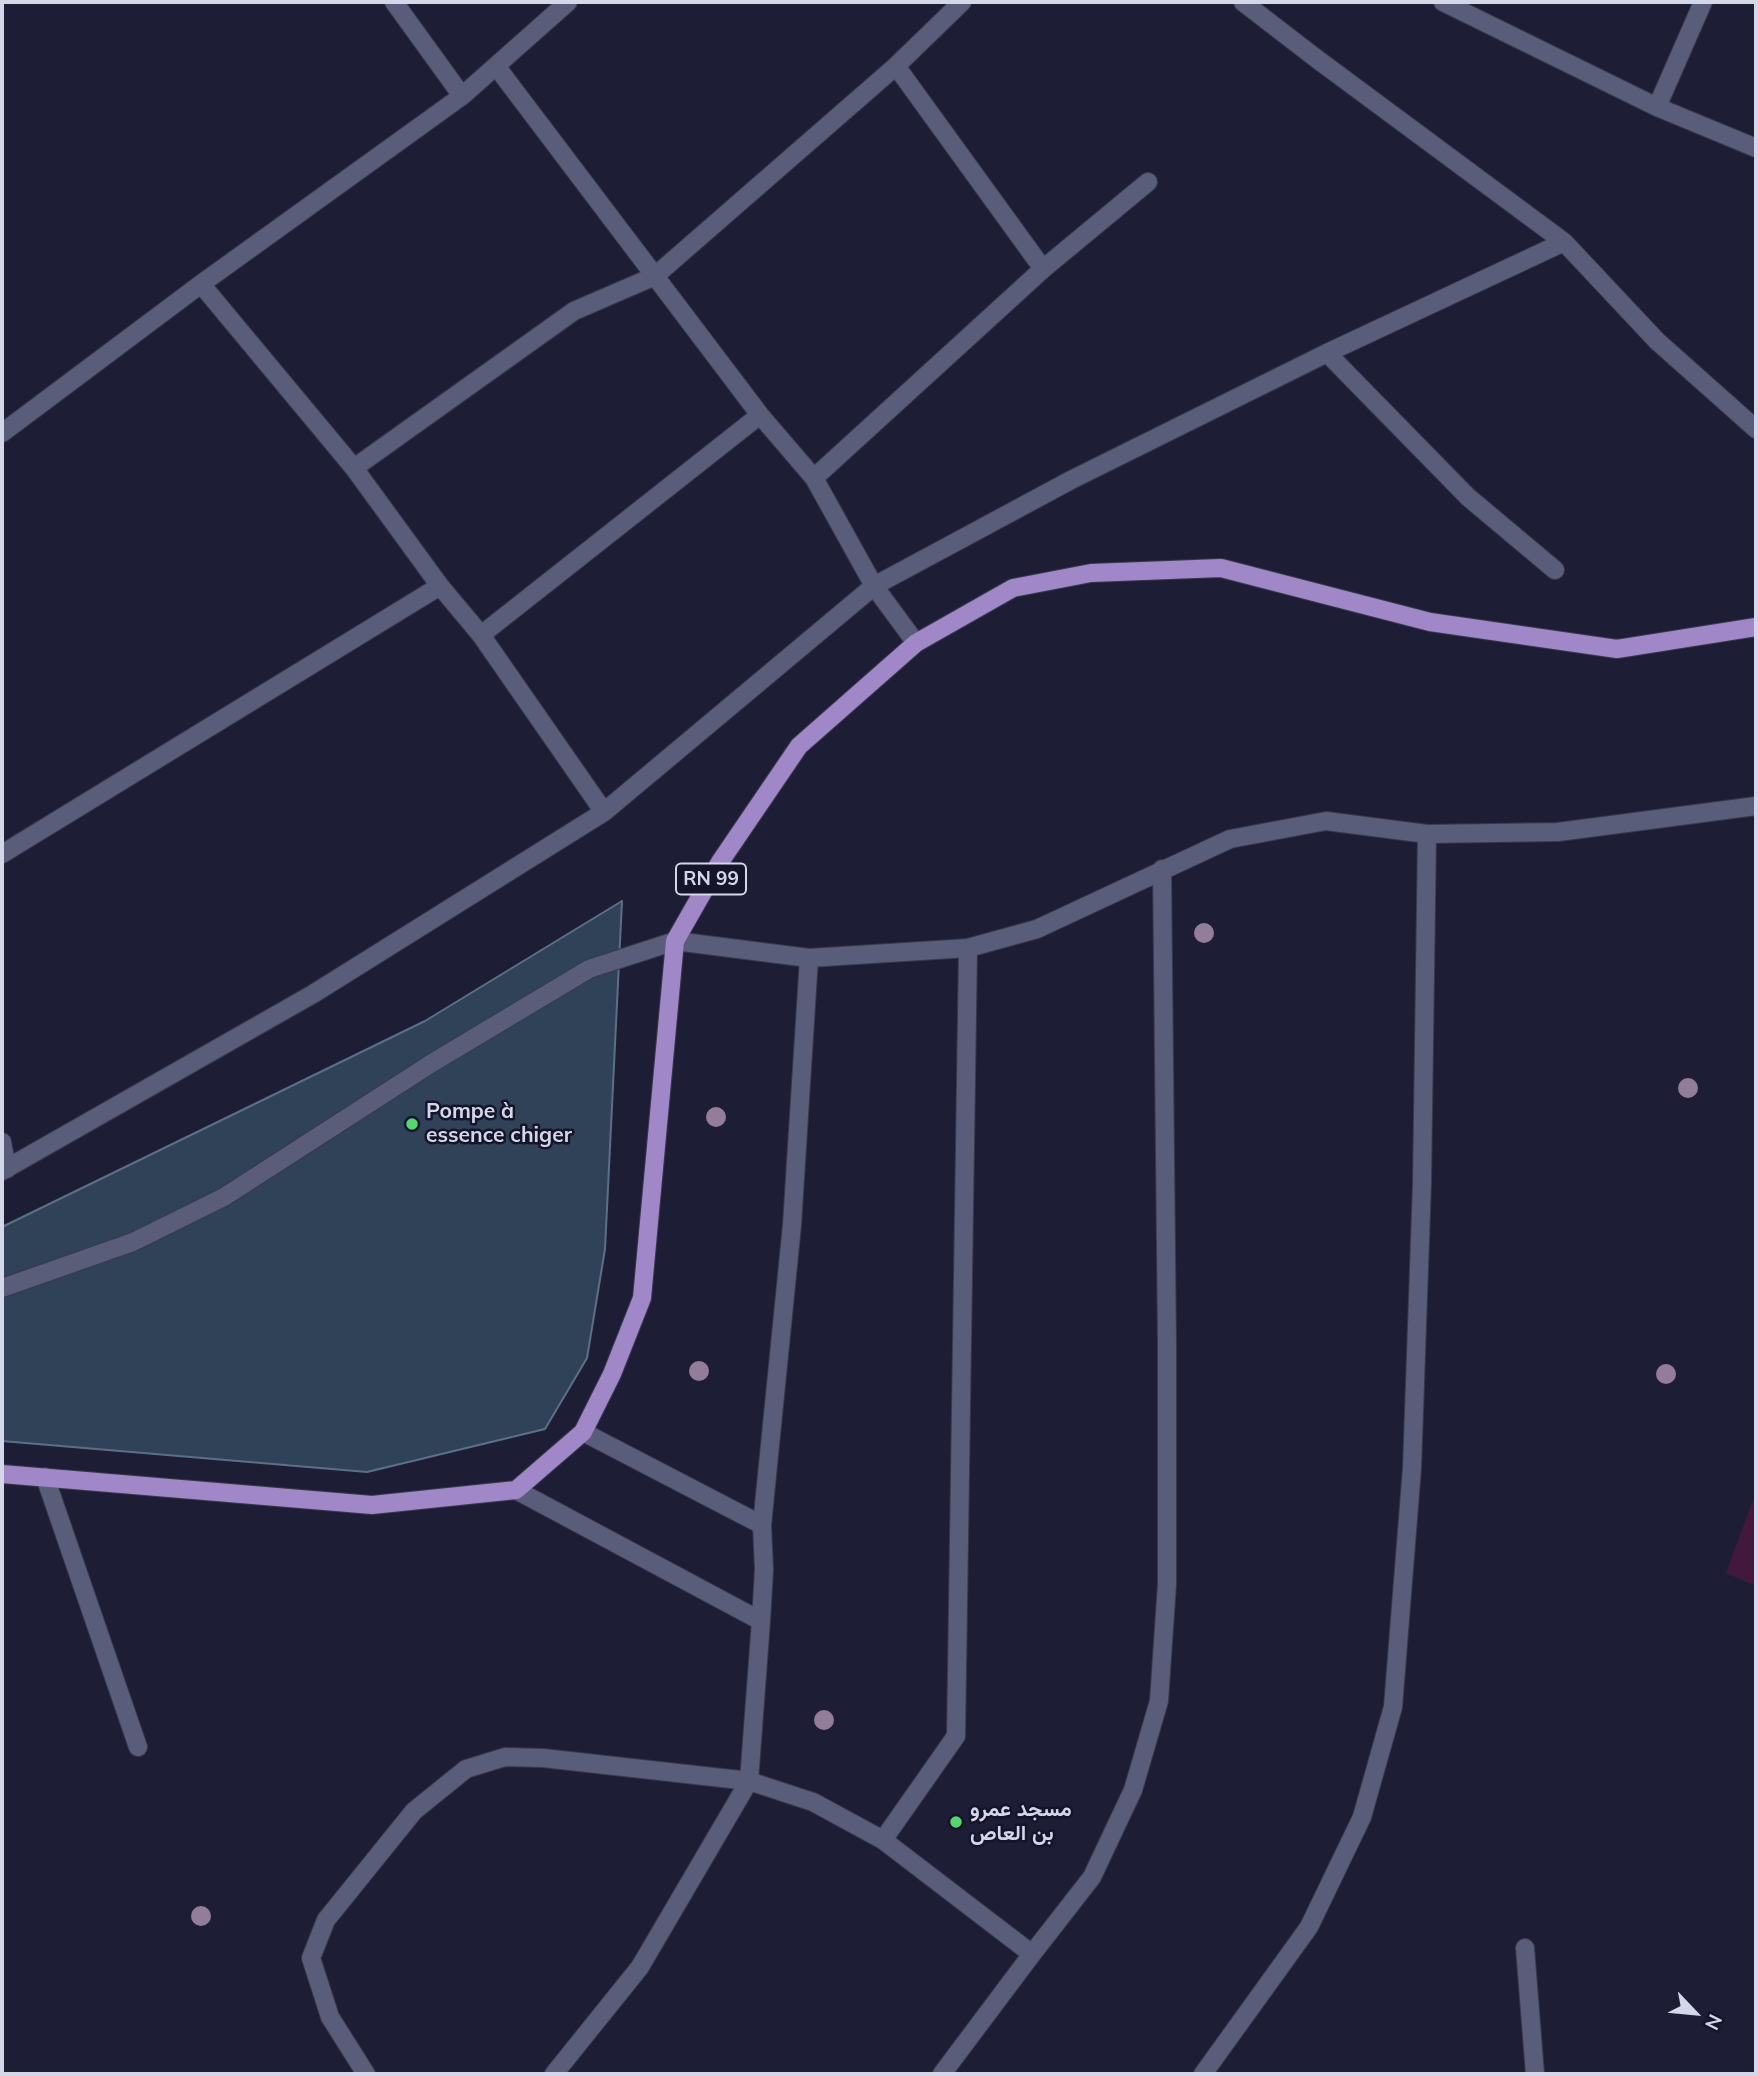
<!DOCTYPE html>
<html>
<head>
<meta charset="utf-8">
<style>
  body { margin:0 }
  #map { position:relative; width:1758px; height:2076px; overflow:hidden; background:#1d1e36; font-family:Mulish,sans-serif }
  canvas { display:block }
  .frame { position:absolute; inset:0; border:4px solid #d4d7e7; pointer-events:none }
  .north { position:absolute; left:1660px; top:1978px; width:70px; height:70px; -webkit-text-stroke:5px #14142c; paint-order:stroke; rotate:116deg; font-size:19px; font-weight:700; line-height:28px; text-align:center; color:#d4d7e7 }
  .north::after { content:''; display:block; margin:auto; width:24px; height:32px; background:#d4d7e7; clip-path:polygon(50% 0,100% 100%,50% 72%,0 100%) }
</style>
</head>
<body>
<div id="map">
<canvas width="1758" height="2076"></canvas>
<div class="frame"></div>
<div class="north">N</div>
</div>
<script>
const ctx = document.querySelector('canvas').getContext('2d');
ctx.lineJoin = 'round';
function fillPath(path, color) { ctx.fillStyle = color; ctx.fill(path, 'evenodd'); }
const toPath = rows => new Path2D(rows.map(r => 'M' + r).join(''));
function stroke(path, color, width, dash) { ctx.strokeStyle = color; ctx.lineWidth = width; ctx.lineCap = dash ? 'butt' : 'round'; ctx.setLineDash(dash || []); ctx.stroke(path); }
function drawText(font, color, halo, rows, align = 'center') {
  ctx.font = font + ' Mulish,Vazirmatn,sans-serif'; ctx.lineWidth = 5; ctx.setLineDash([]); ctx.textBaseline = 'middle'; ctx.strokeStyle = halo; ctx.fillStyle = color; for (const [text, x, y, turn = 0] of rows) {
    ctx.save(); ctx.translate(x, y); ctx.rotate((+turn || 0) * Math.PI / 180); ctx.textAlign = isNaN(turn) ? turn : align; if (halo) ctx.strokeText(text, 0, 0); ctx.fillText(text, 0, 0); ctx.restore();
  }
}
const green = toPath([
  [1756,1492,1756,1586,1726,1573]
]);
const building = toPath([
  [622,901,605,1249,587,1358,545,1429,367,1472,2,1441,2,1227,425,1021,622,901]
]);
const service = toPath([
  [2,1288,133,1242,224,1197,432,1063,589,969,675,941]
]);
const minor = toPath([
  [394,2,462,96],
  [1243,2,1317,59,1564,242,1657,341,1756,429],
  [1443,2,1657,107,1756,148],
  [496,66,760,415,814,478,874,586,916,643],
  [896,66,1043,269],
  [1657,107,1703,2],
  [201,284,354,468,440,586],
  [1327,353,1468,497,1555,570],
  [2,433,201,284,462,96,568,2],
  [354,468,574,311,655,276,896,66,962,2],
  [814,478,1043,269,1148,182],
  [481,635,604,812],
  [2,854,440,586,481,635,760,415],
  [675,941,809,958,968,948,1037,929,1230,839,1326,821,1427,834,1558,832,1756,806],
  [2,1142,7,1169],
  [2,1171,313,994,604,812,874,586,1071,480,1327,353,1564,242],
  [583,1432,762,1525],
  [45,1477,138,1747],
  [516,1490,761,1621],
  [883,1840,956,1736,968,948],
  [1525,1948,1535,2074],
  [366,2074,330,2017,311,1958,326,1920,414,1811,466,1769,505,1757,543,1758,749,1781,813,1802,883,1840,1032,1954],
  [554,2074,640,1967,749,1781,761,1621,764,1570,762,1525,792,1225,809,958],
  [942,2074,1032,1954,1092,1877,1133,1790,1159,1701,1167,1584,1167,1345,1162,869],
  [1203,2074,1309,1927,1362,1817,1393,1707,1412,1468,1422,1183,1427,834]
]);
const primary = toPath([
  [2,1474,372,1505,516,1490,583,1432,612,1374,642,1298,675,941,720,862,799,746,916,643,1013,588,1091,573,1221,568,1430,622,1617,649,1756,627]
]);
const trees = [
  [1204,933],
  [1688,1088],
  [716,1117],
  [699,1371],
  [1666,1374],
  [824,1720],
  [201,1916]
];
const markers = [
  [412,1124,7,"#56d671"],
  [956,1822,7,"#56d671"]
];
const shields = [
  [711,879,70]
];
const shieldNames = [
  ["RN 99",711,879]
];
const poiNames = [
  ["Pompe à",426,1112],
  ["essence chiger",426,1136],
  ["مسجد عمرو",970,1810],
  ["بن العاص",970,1834]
];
fillPath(green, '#43183e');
fillPath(building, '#2f4258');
stroke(building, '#5b7088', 2);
stroke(service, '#38394d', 20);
stroke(minor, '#38394d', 20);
stroke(primary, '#38394d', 20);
stroke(service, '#5a5d7a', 18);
stroke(minor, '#5a5d7a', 18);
stroke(primary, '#a087c7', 18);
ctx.fillStyle = '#937d9a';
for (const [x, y] of trees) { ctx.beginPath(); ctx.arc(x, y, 10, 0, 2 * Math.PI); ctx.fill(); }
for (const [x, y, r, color] of markers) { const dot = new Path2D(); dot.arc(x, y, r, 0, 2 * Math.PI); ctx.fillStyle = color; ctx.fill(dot); stroke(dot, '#14142c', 2.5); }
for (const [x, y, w] of shields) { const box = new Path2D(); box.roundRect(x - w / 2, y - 15.5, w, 31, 5); ctx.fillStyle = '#14142c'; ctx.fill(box); stroke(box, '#d4d7e7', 2); }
drawText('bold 19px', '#d4d7e7', null, shieldNames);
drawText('bold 21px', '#d4d7e7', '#14142c', poiNames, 'left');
</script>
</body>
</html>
